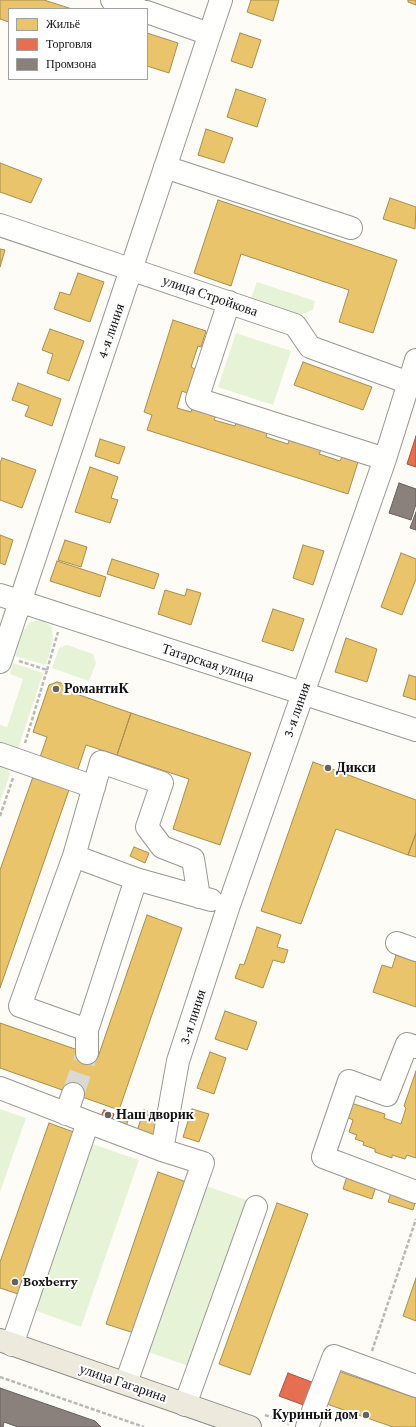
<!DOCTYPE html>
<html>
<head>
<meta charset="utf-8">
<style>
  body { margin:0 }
  #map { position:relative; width:416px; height:1427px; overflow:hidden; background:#fdfcf7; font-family:"Crimson Pro",serif }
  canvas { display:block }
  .legend { position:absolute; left:8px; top:8px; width:140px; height:72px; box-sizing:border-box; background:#fff; border:1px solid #a0a0a0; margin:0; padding:5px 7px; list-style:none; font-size:12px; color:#111 }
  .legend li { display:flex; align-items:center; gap:8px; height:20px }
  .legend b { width:20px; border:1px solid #a0a0a0 }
</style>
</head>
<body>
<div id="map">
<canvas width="416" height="1427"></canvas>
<ul class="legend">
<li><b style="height:11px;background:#e9c46a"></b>Жильё</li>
<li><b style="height:11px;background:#e76f51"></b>Торговля</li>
<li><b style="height:11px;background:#8a817c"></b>Промзона</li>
</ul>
</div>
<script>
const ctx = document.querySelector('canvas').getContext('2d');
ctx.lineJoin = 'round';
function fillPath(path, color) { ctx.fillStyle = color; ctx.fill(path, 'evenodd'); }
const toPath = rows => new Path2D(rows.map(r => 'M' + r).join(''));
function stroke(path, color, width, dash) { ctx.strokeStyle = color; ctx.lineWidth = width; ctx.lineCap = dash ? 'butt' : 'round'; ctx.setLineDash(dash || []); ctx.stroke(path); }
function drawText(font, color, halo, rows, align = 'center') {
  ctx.font = font + ' "Crimson Pro",serif'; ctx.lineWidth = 4; ctx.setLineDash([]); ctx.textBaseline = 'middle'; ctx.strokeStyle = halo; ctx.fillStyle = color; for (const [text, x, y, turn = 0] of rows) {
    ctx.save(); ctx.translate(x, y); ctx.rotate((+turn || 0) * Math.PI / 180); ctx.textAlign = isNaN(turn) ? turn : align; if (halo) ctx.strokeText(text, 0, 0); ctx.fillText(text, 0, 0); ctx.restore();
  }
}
const green = toPath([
  [257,282,315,301,313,310,297,316,250,301],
  [236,333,291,351,273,405,218,387],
  [43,620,52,628,53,640,46,665,15,656,23,631,30,622],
  [67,645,93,654,96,663,89,681,52,668,59,648],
  [13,663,43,673,17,752,0,747,0,725,7,727,23,679,10,674],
  [0,762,6,765,10,774,0,802],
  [0,1109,26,1118,0,1192],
  [92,1144,139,1160,81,1327,34,1310],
  [198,1183,249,1201,191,1367,140,1349]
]);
const homes = toPath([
  [0,0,44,0,72,9,9,9,9,22,0,19,0,0],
  [251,0,279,0,273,21,247,12,251,0],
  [408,0,416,0,416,5,408,2,408,0],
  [147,33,178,43,169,73,147,66,147,33],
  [240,33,261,40,252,68,231,61,240,33],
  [236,89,266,99,257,127,227,117,236,89],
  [206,129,233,138,224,163,198,155,206,129],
  [0,163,42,179,31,203,0,192,0,163],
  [390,198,416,207,415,229,383,219,390,198],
  [218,200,397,260,373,333,339,322,349,290,241,254,231,286,194,273,218,200],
  [0,249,5,250,0,267,0,249],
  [78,273,104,282,90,322,54,309,60,292,70,295,78,273],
  [173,320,206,331,201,347,198,346,191,367,195,369,187,393,182,391,177,408,191,412,192,409,216,416,214,420,235,426,236,423,267,433,266,437,288,444,289,440,321,450,319,454,340,461,342,457,358,462,348,494,147,430,152,415,144,412,173,320],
  [50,329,84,341,69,381,47,373,53,354,42,350,50,329],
  [303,362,372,387,363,410,294,385,303,362],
  [18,383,61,399,52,426,25,416,29,406,12,400,18,383],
  [100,439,125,447,119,464,95,456,100,439],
  [2,458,36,470,22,508,0,500,0,463,2,458],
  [90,467,118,477,111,498,118,500,110,523,75,512,90,467],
  [0,535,13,540,5,565,0,563,0,535],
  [65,540,87,547,81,567,58,560,65,540],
  [303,545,324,551,313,585,293,578,303,545],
  [401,553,416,559,416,579,402,615,381,607,401,553],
  [112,559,159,574,154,589,107,574,112,559],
  [57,561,106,577,100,597,50,581,57,561],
  [187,589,201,593,191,625,158,614,165,590,185,596,187,589],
  [273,609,304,619,293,651,262,641,273,609],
  [346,638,377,649,367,682,335,672,346,638],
  [409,675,416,677,416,700,403,696,409,675],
  [57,682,64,684,68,691,131,713,117,755,86,745,77,772,39,760,47,737,33,732,49,685,57,682],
  [131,713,251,753,220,845,173,829,189,779,117,755,131,713],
  [313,762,416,800,416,833,408,855,336,829,301,924,261,911,313,762],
  [34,774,70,787,0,988,0,870,34,774],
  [416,833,416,857,408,855,416,833],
  [134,847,149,853,145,863,130,856,134,847],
  [147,915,182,928,119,1110,0,1068,0,1023,98,1057,147,915],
  [257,927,281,935,277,947,288,950,284,963,273,960,263,988,235,978,240,964,244,965,257,927],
  [396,955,416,962,416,1007,373,992,382,965,392,968,396,955],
  [225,1011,257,1022,247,1050,215,1039,225,1011],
  [210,1052,226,1058,214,1094,197,1088,210,1052],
  [416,1071,416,1158,407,1155,405,1159,392,1155,392,1158,375,1152,375,1149,363,1145,364,1142,355,1139,357,1135,349,1132,353,1120,346,1117,351,1103,385,1114,384,1118,401,1124,406,1108,404,1106,416,1071],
  [192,1109,209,1114,199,1142,183,1137,192,1109],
  [144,1110,161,1116,154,1137,137,1131,144,1110],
  [121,1111,130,1114,126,1127,117,1124,121,1111],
  [49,1123,79,1134,21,1295,0,1288,0,1262,49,1123],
  [158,1172,189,1183,137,1334,106,1324,158,1172],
  [348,1173,377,1183,372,1199,343,1189,348,1173],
  [393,1187,416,1199,413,1210,388,1202,393,1187],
  [277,1203,308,1214,250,1375,219,1364,277,1203],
  [416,1278,416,1321,403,1316,416,1278],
  [332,1369,416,1398,416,1427,393,1427,321,1402,332,1369]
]);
const shops = toPath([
  [416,436,416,467,407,464,416,436],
  [104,1110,114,1114,112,1120,101,1116,104,1110],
  [288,1373,317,1384,309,1407,279,1396,288,1373]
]);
const industry = toPath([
  [399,483,416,489,416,504,411,520,389,513,399,483],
  [416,512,416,530,410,528,416,512],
  [0,1388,95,1421,101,1427,18,1427,4,1422,3,1427,0,1427,0,1388]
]);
const minorTunnel = toPath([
  [73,1094,87,1053]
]);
const path = toPath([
  [19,661,47,670,25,743],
  [47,670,58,632],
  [0,816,13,778],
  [372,1351,416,1219],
  [0,1377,144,1427],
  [265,1415,289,1424]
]);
const minor = toPath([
  [112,0,138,9],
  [147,12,209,34],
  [165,167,351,228],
  [0,225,295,325,310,347,409,383],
  [229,302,197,399,385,459],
  [0,595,416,730],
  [0,662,221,0],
  [0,754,94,787],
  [74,856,136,879,211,900],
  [397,943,416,950],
  [87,1030,20,1006,74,856,101,762,162,783,147,827,162,847,193,859,199,897],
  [416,1047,407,1044,387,1095,349,1081,323,1157,416,1192],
  [87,1053,87,1030,136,879],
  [0,1088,88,1122,12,1345],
  [66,1114,73,1094],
  [88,1122,162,1150,203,1163,126,1383],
  [162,1150,178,1061,229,905,385,459,416,360],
  [185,1405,256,1207],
  [307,1427,334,1356,416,1386]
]);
const major = toPath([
  [0,1340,250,1427]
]);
const markers = [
  [56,689,4,"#646362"],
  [328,768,4,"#646362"],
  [108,1115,4,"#646362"],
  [15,1282,4,"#646362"],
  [366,1415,4,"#646362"]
];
const streetNames = [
  ["улица Стройкова",210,296,19],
  ["4-я линия",111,331,-71],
  ["Татарская улица",208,663,18],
  ["3-я линия",297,710,-71],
  ["3-я линия",193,1017,-72],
  ["улица Гагарина",123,1383,19]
];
const poiNames = [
  ["РомантиК",64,689],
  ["Дикси",336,768],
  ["Наш дворик",116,1115],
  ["Boxberry",23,1282],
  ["Куриный дом",358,1415,"right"]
];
fillPath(green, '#e7f3d7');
fillPath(homes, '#e9c46a');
stroke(homes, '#a88e4f', 1);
fillPath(shops, '#e76f51');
stroke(shops, '#a7533e', 1);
fillPath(industry, '#8a817c');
stroke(industry, '#665f5c', 1);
stroke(minorTunnel, '#dad9d4', 22, [22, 11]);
stroke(minor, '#979795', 24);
stroke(major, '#858482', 24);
stroke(path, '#b9b9b8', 2.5, [4, 2]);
stroke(minor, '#fffffe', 22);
stroke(major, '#ede9dc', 22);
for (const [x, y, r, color] of markers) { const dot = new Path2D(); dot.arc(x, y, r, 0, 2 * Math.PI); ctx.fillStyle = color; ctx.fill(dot); stroke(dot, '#fff', 1.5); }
drawText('14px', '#111', '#fff', streetNames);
drawText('bold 14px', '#111', '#fff', poiNames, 'left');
</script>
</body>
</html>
